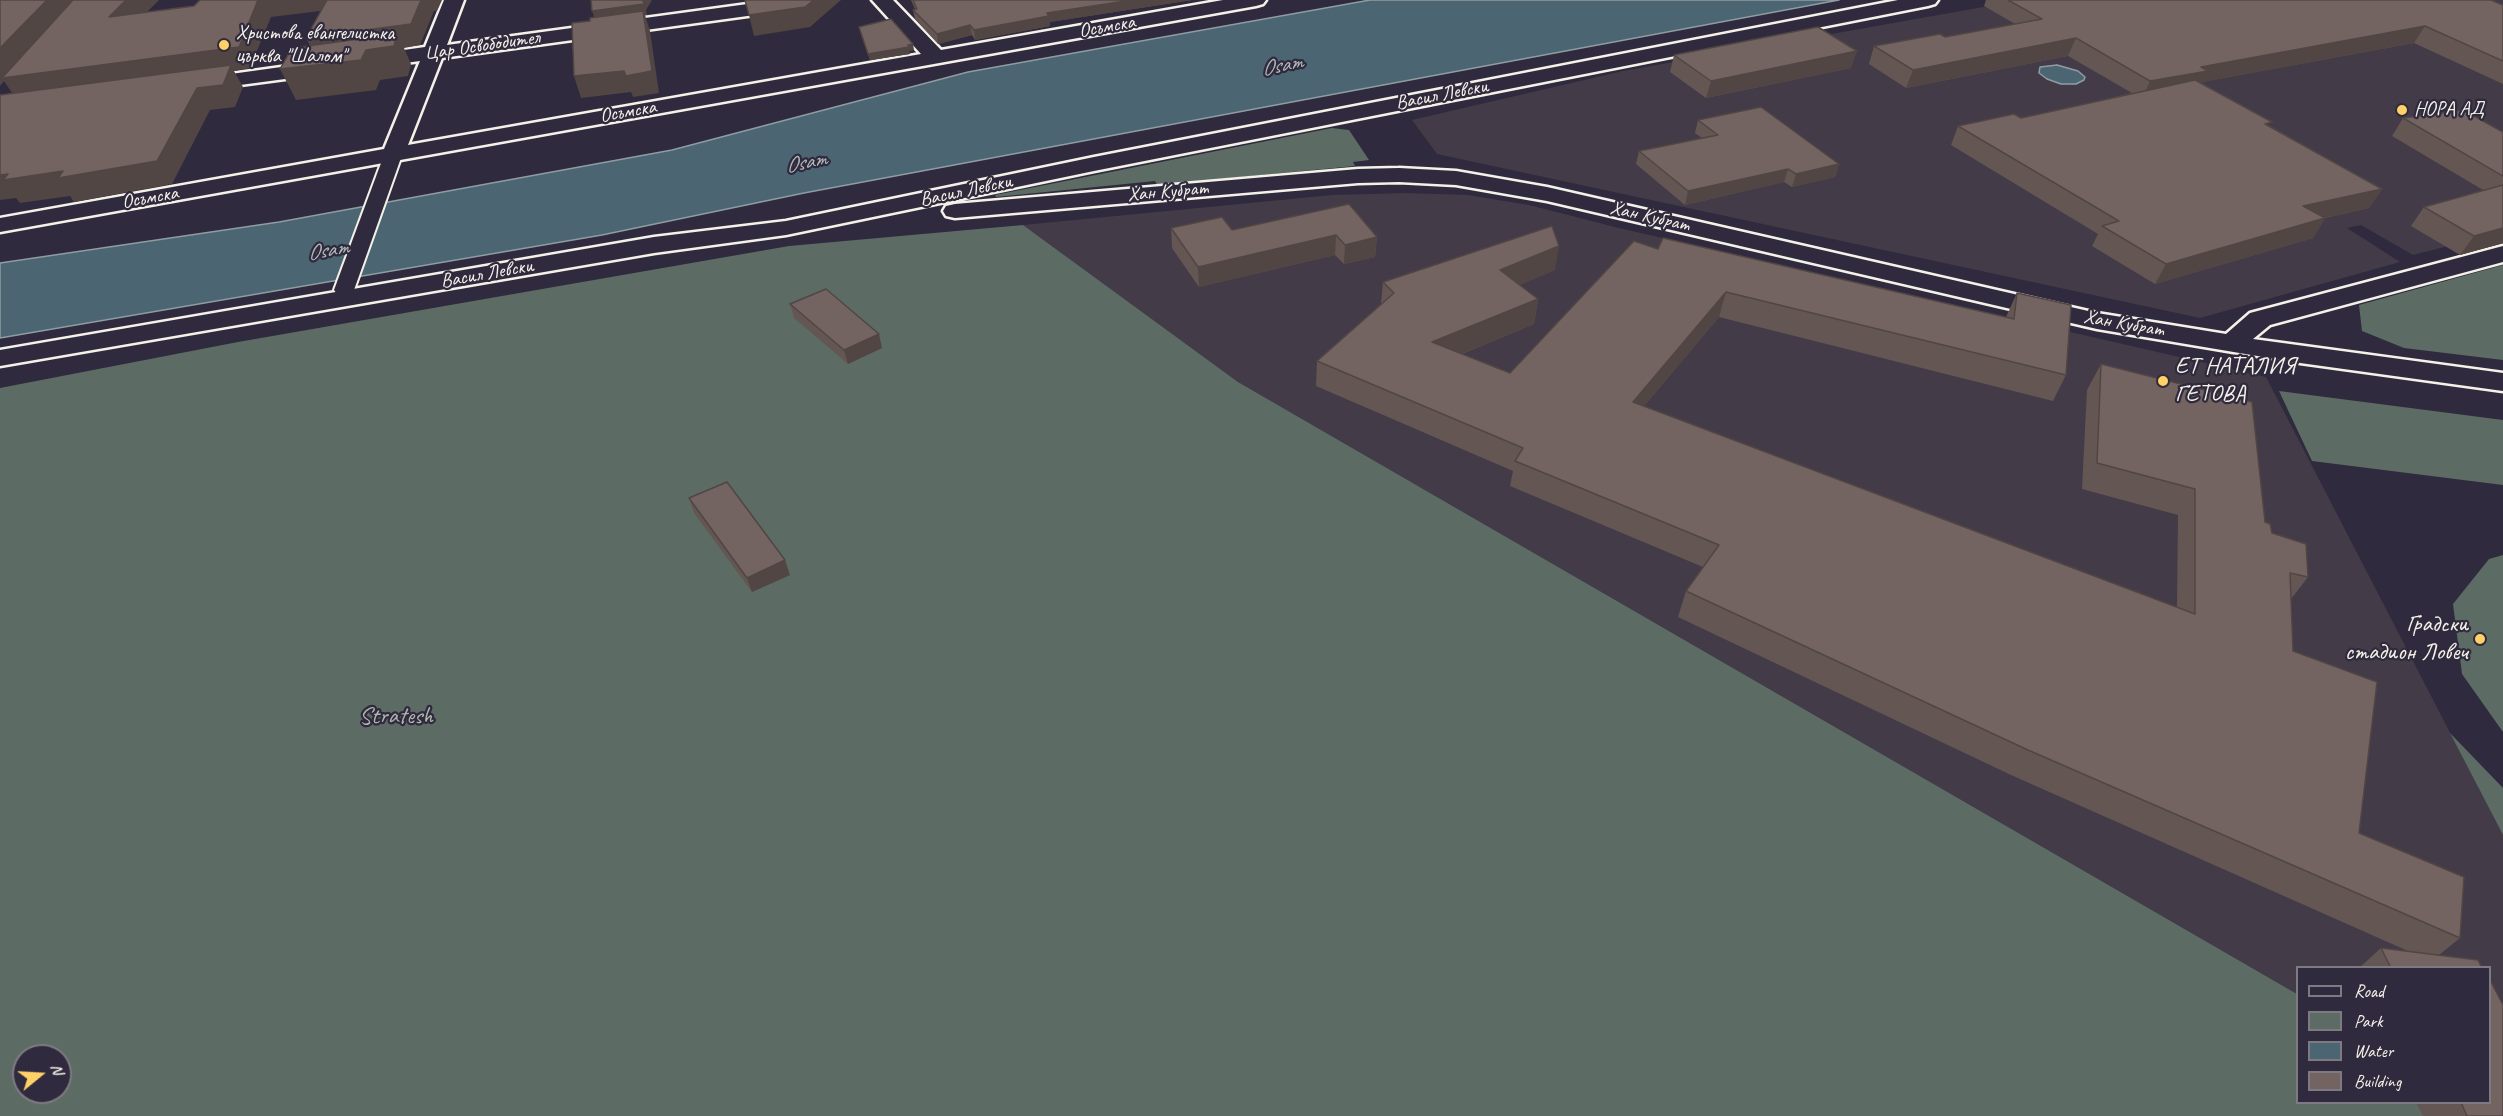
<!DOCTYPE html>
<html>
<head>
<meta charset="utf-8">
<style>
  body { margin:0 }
  #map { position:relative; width:2503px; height:1116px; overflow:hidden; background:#2f2a3d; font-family:Caveat,sans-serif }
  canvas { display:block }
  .legend { position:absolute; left:2296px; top:966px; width:195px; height:138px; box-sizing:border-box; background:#2f2a3d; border:2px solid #7e7a81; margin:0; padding:8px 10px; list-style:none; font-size:18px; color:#f4f1e8 }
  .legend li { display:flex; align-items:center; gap:12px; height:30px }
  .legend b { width:30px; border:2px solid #7e7a81 }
  .north { position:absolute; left:12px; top:1044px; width:60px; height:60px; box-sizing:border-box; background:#2f2a3d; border:2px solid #7e7a81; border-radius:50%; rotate:72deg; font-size:16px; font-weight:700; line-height:24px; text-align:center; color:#f4f1e8 }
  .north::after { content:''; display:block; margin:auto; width:21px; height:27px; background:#ffd166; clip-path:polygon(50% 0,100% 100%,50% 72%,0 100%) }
</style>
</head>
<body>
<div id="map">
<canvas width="2503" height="1116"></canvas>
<ul class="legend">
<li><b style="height:8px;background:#2f2a3d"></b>Road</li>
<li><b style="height:16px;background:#5c6c64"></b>Park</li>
<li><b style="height:16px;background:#4c6573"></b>Water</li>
<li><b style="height:16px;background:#746461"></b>Building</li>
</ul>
<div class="north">N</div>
</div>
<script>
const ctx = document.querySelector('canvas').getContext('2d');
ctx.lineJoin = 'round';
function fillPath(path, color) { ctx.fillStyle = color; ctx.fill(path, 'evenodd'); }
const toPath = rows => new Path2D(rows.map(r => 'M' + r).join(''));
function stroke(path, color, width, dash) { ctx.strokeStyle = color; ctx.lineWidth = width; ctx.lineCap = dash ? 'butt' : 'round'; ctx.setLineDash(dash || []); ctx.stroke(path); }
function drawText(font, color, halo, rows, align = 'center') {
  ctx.font = font + ' Caveat,sans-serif'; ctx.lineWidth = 4.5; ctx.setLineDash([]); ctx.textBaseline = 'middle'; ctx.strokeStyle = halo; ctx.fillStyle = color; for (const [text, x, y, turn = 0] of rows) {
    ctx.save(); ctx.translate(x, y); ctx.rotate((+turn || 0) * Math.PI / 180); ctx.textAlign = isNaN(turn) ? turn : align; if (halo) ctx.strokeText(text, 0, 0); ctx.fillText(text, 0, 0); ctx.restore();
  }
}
const built = toPath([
  [2023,0,2503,0,2503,232,2413,255,2361,225,2347,228,2400,262,2200,318,1437,154,1412,120,1623,71],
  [1407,193,1468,195,1529,205,1619,228,2266,377,2503,835,2503,1116,2490,1102,2490,968,2298,968,2297,994,1238,382,1023,225,1332,195]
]);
const green = toPath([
  [1332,128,1349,130,1369,160,1353,162,1355,166,1157,185,1155,181,996,197,995,195],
  [1023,225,1238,382,2297,994,2298,1102,2417,1103,2424,1116,0,1116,0,388,238,342,789,246],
  [24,1056,60,1056,60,1092,24,1092],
  [2503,265,2503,360,2404,348,2362,331,2359,305],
  [2279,391,2503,420,2503,485,2312,461],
  [2503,555,2503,732,2462,674,2453,604,2489,559],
  [2450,733,2503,788,2503,835]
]);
const water = toPath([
  [1370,0,1839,0,804,193,602,235,0,338,0,263,279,222,672,150,968,72,1370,0],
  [2057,65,2078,71,2085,77,2084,80,2076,84,2061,84,2047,79,2039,73,2040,67,2057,65]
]);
const pedestrian = toPath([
  [393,150,399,151,402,155,354,290,351,294,337,294,334,290,384,155,387,151,393,150]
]);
const minor = toPath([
  [444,0,464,0,447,45,777,0,830,0,827,4,820,6,442,58,408,145,921,54,872,0,893,0,941,50,1223,0,1266,0,1263,4,1256,6,0,232,0,218,384,149,420,61,195,91,187,90,184,85,187,80,195,79,425,47,444,0],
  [1898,0,1938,0,1935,4,1928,6,1094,171,786,235,654,253,0,366,0,350,654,237,786,221,1094,157,1898,0],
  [1399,168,1456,171,1547,187,2097,313,2226,334,2250,313,2503,246,2503,262,2270,325,2253,339,2503,373,2503,391,2293,362,2097,329,1547,201,1456,185,1399,182,1358,183,955,218,946,216,943,211,946,206,955,204,1358,169,1399,168]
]);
const wall = toPath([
  [911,0,1192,0,1050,22,1050,26,975,40,972,35,938,44,915,19,913,10,915,9],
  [1986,0,2493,0,2492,0,2503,5,2503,84,2414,43,2202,82,2202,83,2270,126,2382,189,2369,208,2325,218,2313,238,2155,284,2092,246,2098,234,1951,145,1958,126,2021,118,2132,93,2068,56,1906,88,1869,64,1874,46,1945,37,2015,24,1984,6],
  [859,27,914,50,909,51,910,54,870,60],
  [1674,55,1851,68,1706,98,1670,72],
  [2403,118,2503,132,2503,243,2460,255,2411,226,2424,207,2483,190,2392,136],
  [1698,120,1839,164,1835,177,1792,187,1784,182,1685,205,1636,164,1639,151,1702,138,1695,133],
  [1171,228,1232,230,1377,237,1375,257,1344,264,1335,255,1199,287,1172,248],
  [1658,249,2006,317,2017,293,2066,375,2053,401,1719,317,1644,406,2177,607,2178,515,2082,489,2087,390,2101,364,2265,522,2272,533,2308,577,2291,599,2293,651,2359,833,2460,938,2439,955,2482,968,2359,968,2381,948,2408,951,2011,775,1678,617,1686,591,1703,567,1510,486,1513,471,1316,386,1317,361,1381,304,1383,282,1555,270,1519,285,1538,299,1534,324,1462,354,1510,373],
  [790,304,882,348,848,364,794,318],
  [689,498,790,575,752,592,694,513],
  [2416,1102,2490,1102,2503,1116,2423,1116]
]);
const shadedWall = toPath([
  [47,0,80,0,8,77,258,0,341,0,345,8,271,17,250,68,234,71,243,87,235,107,210,110,172,184,74,202,70,196,20,203,16,198,0,200,0,175,17,100,4,81,0,86,0,48],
  [126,0,159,0,121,38,109,17],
  [421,0,442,0,437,11,434,11,420,45,404,48,411,64,408,76,380,80,376,90,296,100,280,69,317,59,306,38],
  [643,0,652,0,646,10,647,15,645,15,650,31,659,93,633,97,631,92,581,98,574,76,624,71,652,71,596,22,592,11],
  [814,0,841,0,810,27,754,36,749,15],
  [1132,0,1192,0,1050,22,1050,26,975,40,974,30,1047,13],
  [970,25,972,35,938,44,937,34],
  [2425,26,2414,43,2202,82,2199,88,2142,99,2150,81,2201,67],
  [2076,38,2068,56,1906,88,1913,70],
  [913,44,914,50,909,51,910,54,870,60,868,54],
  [1857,51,1851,68,1706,98,1711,81],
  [1839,164,1835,177,1792,187,1796,174],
  [1788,169,1784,182,1685,205,1688,191],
  [2382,189,2369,208,2291,225,2303,206],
  [2325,218,2313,238,2155,284,2166,264],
  [2503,228,2503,243,2460,255,2474,236],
  [1336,235,1335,255,1199,287,1198,267],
  [1377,237,1375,257,1344,264,1345,245],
  [1559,246,1555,270,1496,295,1500,270],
  [1726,292,1719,317,1626,427,1633,402],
  [1538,299,1534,324,1429,367,1432,342],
  [879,334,882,348,848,364,844,350],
  [785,560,790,575,752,592,747,578]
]);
const building = toPath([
  [0,0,47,0,0,48,0,0],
  [73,0,126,0,109,17,194,6,200,0,258,0,239,47,2,78,73,0],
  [327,0,421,0,411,24,306,38,327,0],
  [591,0,643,0,644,4,592,11,591,0],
  [745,0,814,0,805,7,749,15,745,0],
  [913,0,1132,0,1047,13,1049,16,974,30,970,25,937,34,913,10,917,9,913,0],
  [2008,0,2491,0,2503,5,2503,61,2425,26,2201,67,2208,71,2150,81,2076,38,1913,70,1874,46,1940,34,1945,37,2042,19,2008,0],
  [643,11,652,71,626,76,624,71,574,76,572,23,590,21,590,18,643,11],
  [891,19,913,44,908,45,909,47,868,54,859,27,891,19],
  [1818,27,1857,51,1711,81,1674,55,1818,27],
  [397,34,394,46,366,50,361,60,280,69,292,48,397,34],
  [231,65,223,85,197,88,157,161,58,178,63,171,3,180,8,174,0,175,0,95,231,65],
  [2195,80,2272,122,2265,124,2382,189,2303,206,2325,218,2166,264,2102,226,2119,221,1958,126,2014,114,2021,118,2195,80],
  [1761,107,1839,164,1796,174,1788,169,1688,191,1639,151,1718,135,1698,120,1761,107],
  [2463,110,2503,132,2503,176,2403,118,2463,110],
  [2503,185,2503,228,2474,236,2424,207,2503,185],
  [1349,204,1377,237,1345,245,1336,235,1198,267,1171,228,1222,217,1232,230,1349,204],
  [1552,226,1559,246,1500,270,1538,299,1432,342,1510,373,1634,241,1658,249,1663,238,2014,319,2017,293,2071,305,2066,375,1726,292,1633,402,2195,614,2195,489,2097,463,2101,364,2252,402,2265,522,2270,524,2272,533,2306,544,2308,577,2290,573,2293,651,2377,682,2359,833,2464,877,2460,938,2028,750,1686,591,1719,545,1515,461,1523,448,1317,361,1394,293,1383,282,1552,226],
  [826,289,879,334,844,350,790,304,826,289],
  [727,482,785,560,747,578,689,498,727,482],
  [2381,948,2478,960,2482,968,2391,968,2381,948],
  [2490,980,2503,1005,2503,1116,2467,1116,2461,1102,2490,1102,2490,980]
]);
const markers = [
  [224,45,6,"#ffd166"],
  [2402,110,6,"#ffd166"],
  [2163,381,6,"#ffd166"],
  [2480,639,6,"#ffd166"]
];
const farStreetnames = [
  ["Осъмска",1107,27,-10],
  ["Цар Освободител",482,46,-8],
  ["Васил Левски",1442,95,-11],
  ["Осъмска",628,112,-10],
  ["Васил Левски",966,191,-12],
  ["Хан Кубрат",1168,192,-5],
  ["Осъмска",150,198,-10],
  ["Хан Кубрат",1650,217,13],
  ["Васил Левски",487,274,-10],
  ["Хан Кубрат",2124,324,10]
];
const farPoinames = [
  ["Христова евангелистка",236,34],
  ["църква \"Шалом\"",236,57],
  ["НОРА АД",2414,110]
];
const farWaternames = [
  ["Osam",1282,66,-11],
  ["Osam",806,163,-11],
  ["Osam",328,251,-10]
];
const poiNames = [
  ["ЕТ НАТАЛИЯ",2175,367],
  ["ГЕТОВА",2175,395],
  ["Градски",2468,625,"right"],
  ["стадион Ловеч",2468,653,"right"]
];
const parkNames = [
  ["Stratesh",396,717]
];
fillPath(built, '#443b48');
fillPath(green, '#5c6c64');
fillPath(water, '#4c6573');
stroke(water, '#8f9da2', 1.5);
stroke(pedestrian, '#f4f1e8', 4);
stroke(minor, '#f4f1e8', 5);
fillPath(pedestrian, '#2f2a3d');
fillPath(minor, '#2f2a3d');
fillPath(wall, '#645653');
fillPath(shadedWall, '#514644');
fillPath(building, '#746461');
stroke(building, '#514644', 1.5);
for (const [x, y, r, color] of markers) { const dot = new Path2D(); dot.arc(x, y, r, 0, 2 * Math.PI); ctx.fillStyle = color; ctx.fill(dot); stroke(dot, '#2f2a3d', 2); }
drawText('20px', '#f4f1e8', '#2f2a3d', farStreetnames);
drawText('20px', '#f4f1e8', '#2f2a3d', farPoinames, 'left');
drawText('italic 22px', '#b1b9b9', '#2f2a3d', farWaternames);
drawText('24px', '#f4f1e8', '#2f2a3d', poiNames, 'left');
drawText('24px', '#b0b5ad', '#2f2a3d', parkNames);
</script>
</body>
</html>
